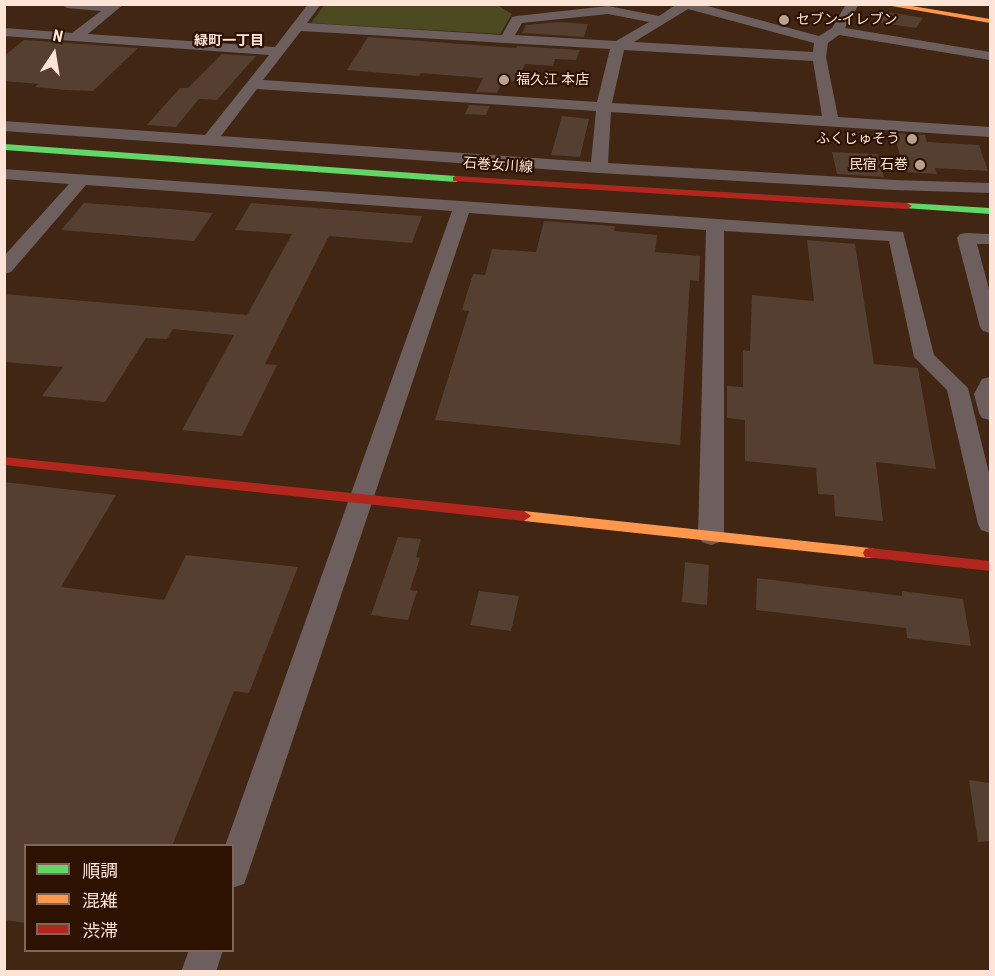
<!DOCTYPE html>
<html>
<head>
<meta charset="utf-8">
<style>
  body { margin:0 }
  #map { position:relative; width:995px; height:976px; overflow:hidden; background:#402613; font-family:"Roboto Condensed","Noto Sans JP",sans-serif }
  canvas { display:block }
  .frame { position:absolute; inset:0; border:6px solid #fce4d7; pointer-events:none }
  .legend { position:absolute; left:24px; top:844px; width:210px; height:108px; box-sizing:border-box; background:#2d1202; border:2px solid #806657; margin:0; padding:8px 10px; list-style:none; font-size:18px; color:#fce4d7 }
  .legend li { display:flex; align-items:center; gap:12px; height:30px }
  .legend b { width:30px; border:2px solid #806657 }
  .north { position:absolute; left:24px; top:24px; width:60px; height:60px; -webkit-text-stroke:4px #2d1202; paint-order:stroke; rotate:12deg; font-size:16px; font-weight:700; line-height:24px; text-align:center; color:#fce4d7 }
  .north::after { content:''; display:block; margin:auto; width:21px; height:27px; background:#fce4d7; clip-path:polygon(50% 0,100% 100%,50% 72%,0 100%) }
</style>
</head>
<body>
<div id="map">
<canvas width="995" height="976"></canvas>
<div class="frame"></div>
<ul class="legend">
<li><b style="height:8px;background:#63d668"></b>順調</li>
<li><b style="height:8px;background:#ff974d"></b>混雑</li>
<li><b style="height:8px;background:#b3261e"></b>渋滞</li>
</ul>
<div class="north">N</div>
</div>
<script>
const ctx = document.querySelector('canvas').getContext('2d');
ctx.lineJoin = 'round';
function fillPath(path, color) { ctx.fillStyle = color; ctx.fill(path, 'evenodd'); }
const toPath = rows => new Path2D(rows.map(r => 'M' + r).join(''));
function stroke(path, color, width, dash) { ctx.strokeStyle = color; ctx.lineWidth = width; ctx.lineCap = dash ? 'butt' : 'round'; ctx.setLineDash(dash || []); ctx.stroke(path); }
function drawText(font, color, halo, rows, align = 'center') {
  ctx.font = font + ' "Roboto Condensed","Noto Sans JP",sans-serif'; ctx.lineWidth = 4.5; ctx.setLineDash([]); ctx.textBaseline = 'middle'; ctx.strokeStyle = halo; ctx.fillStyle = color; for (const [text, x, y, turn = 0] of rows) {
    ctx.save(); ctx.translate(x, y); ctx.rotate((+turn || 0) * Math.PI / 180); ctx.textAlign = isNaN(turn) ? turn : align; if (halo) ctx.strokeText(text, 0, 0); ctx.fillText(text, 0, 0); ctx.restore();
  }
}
const green = toPath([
  [325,4,497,5,512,14,500,34,311,23]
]);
const building = toPath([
  [881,11,883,11,923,18,916,28,875,22],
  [558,22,588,24,584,37,522,33,526,25],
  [368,37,516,48,517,46,580,50,576,60,555,59,553,66,525,64,517,81,502,83,497,93,476,92,483,78,421,73,419,76,347,70],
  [24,40,54,42,138,48,93,91,65,90,35,87,38,84,4,81,4,56],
  [222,54,256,56,217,100,199,99,176,127,147,125,180,88,188,88],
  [469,105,490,106,486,115,465,114],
  [562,116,589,119,580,157,551,155],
  [894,133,925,135,927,142,979,145,988,171,935,168,937,174,904,172],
  [832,152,878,154,884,177,837,174],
  [84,203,170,209,213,213,194,241,61,230],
  [251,203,422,216,412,243,329,236,265,364,277,365,242,436,182,430,234,335,173,329,167,339,146,338,105,402,42,396,63,367,4,362,4,294,247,315,292,234,235,230],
  [544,221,615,226,614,231,657,235,655,252,700,256,699,281,690,280,680,445,435,420,469,311,462,310,473,274,485,275,492,249,536,252],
  [807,240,855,244,874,364,918,368,936,469,876,462,883,521,835,516,834,495,818,494,816,468,745,461,745,420,727,418,727,386,743,387,743,350,750,351,752,295,814,301],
  [4,482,116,495,61,587,164,600,186,555,298,567,249,693,234,691,172,846,26,846,26,923,4,920],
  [398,537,421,539,416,557,420,558,410,590,417,591,408,620,371,615],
  [685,562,709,565,707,605,682,602],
  [757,578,902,596,902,591,963,599,971,646,907,638,906,628,756,610],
  [479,591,519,596,511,631,470,625],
  [969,780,990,783,990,841,978,842]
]);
const street = toPath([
  [61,4,124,4,88,34,275,47,308,4,321,4,307,23,502,35,512,17,517,16,608,6,659,16,677,4,700,4,819,36,832,28,846,4,859,4,845,28,990,52,990,60,839,35,828,43,826,57,838,117,990,127,990,137,611,112,608,163,894,180,990,183,990,193,894,190,599,173,4,131,4,121,205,135,269,55,4,36,4,28,72,33,101,11,67,8,61,4],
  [688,9,814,43,813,52,634,42,688,9],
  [608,14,649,22,616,41,515,35,522,23,608,14],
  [301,31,506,43,610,49,597,102,263,80,301,31],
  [624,50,813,61,822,116,612,103,624,50],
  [257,89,596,111,591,162,221,136,257,89],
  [4,169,903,232,934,355,968,388,990,477,990,533,981,530,978,524,947,390,914,357,889,241,724,231,724,536,720,542,711,545,702,542,698,536,706,230,469,213,248,873,244,884,232,888,232,846,225,846,452,211,86,185,11,272,4,274,4,256,69,184,4,179,4,169],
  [966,233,990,234,990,244,977,244,990,293,990,333,983,331,980,327,957,238,960,234,966,233],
  [990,377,990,420,982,418,979,413,974,394,982,379,990,377],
  [189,950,223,950,216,972,181,972,189,950]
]);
const fast = toPath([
  [4,144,456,176,461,179,456,182,4,150,4,144],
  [907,203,990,208,990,214,904,208,904,204,907,203]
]);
const slow = toPath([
  [880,4,900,4,990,19,990,23,880,4],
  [524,511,870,548,875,549,877,553,875,557,870,558,524,521,517,516,524,511]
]);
const jam = toPath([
  [456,176,907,203,912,206,907,209,453,181,453,177,456,176],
  [4,457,524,511,531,516,524,521,4,465,4,457],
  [870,548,990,561,990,571,865,557,863,553,865,549,870,548]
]);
const markers = [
  [784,20,6,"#baa292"],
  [504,80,6,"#baa292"],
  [912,139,6,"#baa292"],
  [920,165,6,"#baa292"]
];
const farPoinames = [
  ["セブン-イレブン",796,20],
  ["福久江 本店",516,80],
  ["ふくじゅそう",900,139,"right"],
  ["民宿 石巻",908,165,"right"]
];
const farNeighbourhoodnames = [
  ["緑町一丁目",229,41]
];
const farStreetnames = [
  ["石巻女川線",498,166,4]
];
fillPath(green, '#4c4a20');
fillPath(building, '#543f30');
fillPath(street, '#6d5f5d');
fillPath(fast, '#63d668');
fillPath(slow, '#ff974d');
fillPath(jam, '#b3261e');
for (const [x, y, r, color] of markers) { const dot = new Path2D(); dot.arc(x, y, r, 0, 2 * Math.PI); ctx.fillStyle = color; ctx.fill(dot); stroke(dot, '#2d1202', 2); }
drawText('14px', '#fce4d7', '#2d1202', farPoinames, 'left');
drawText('bold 14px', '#fce4d7', '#2d1202', farNeighbourhoodnames);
drawText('14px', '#fce4d7', '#2d1202', farStreetnames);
</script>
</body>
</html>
